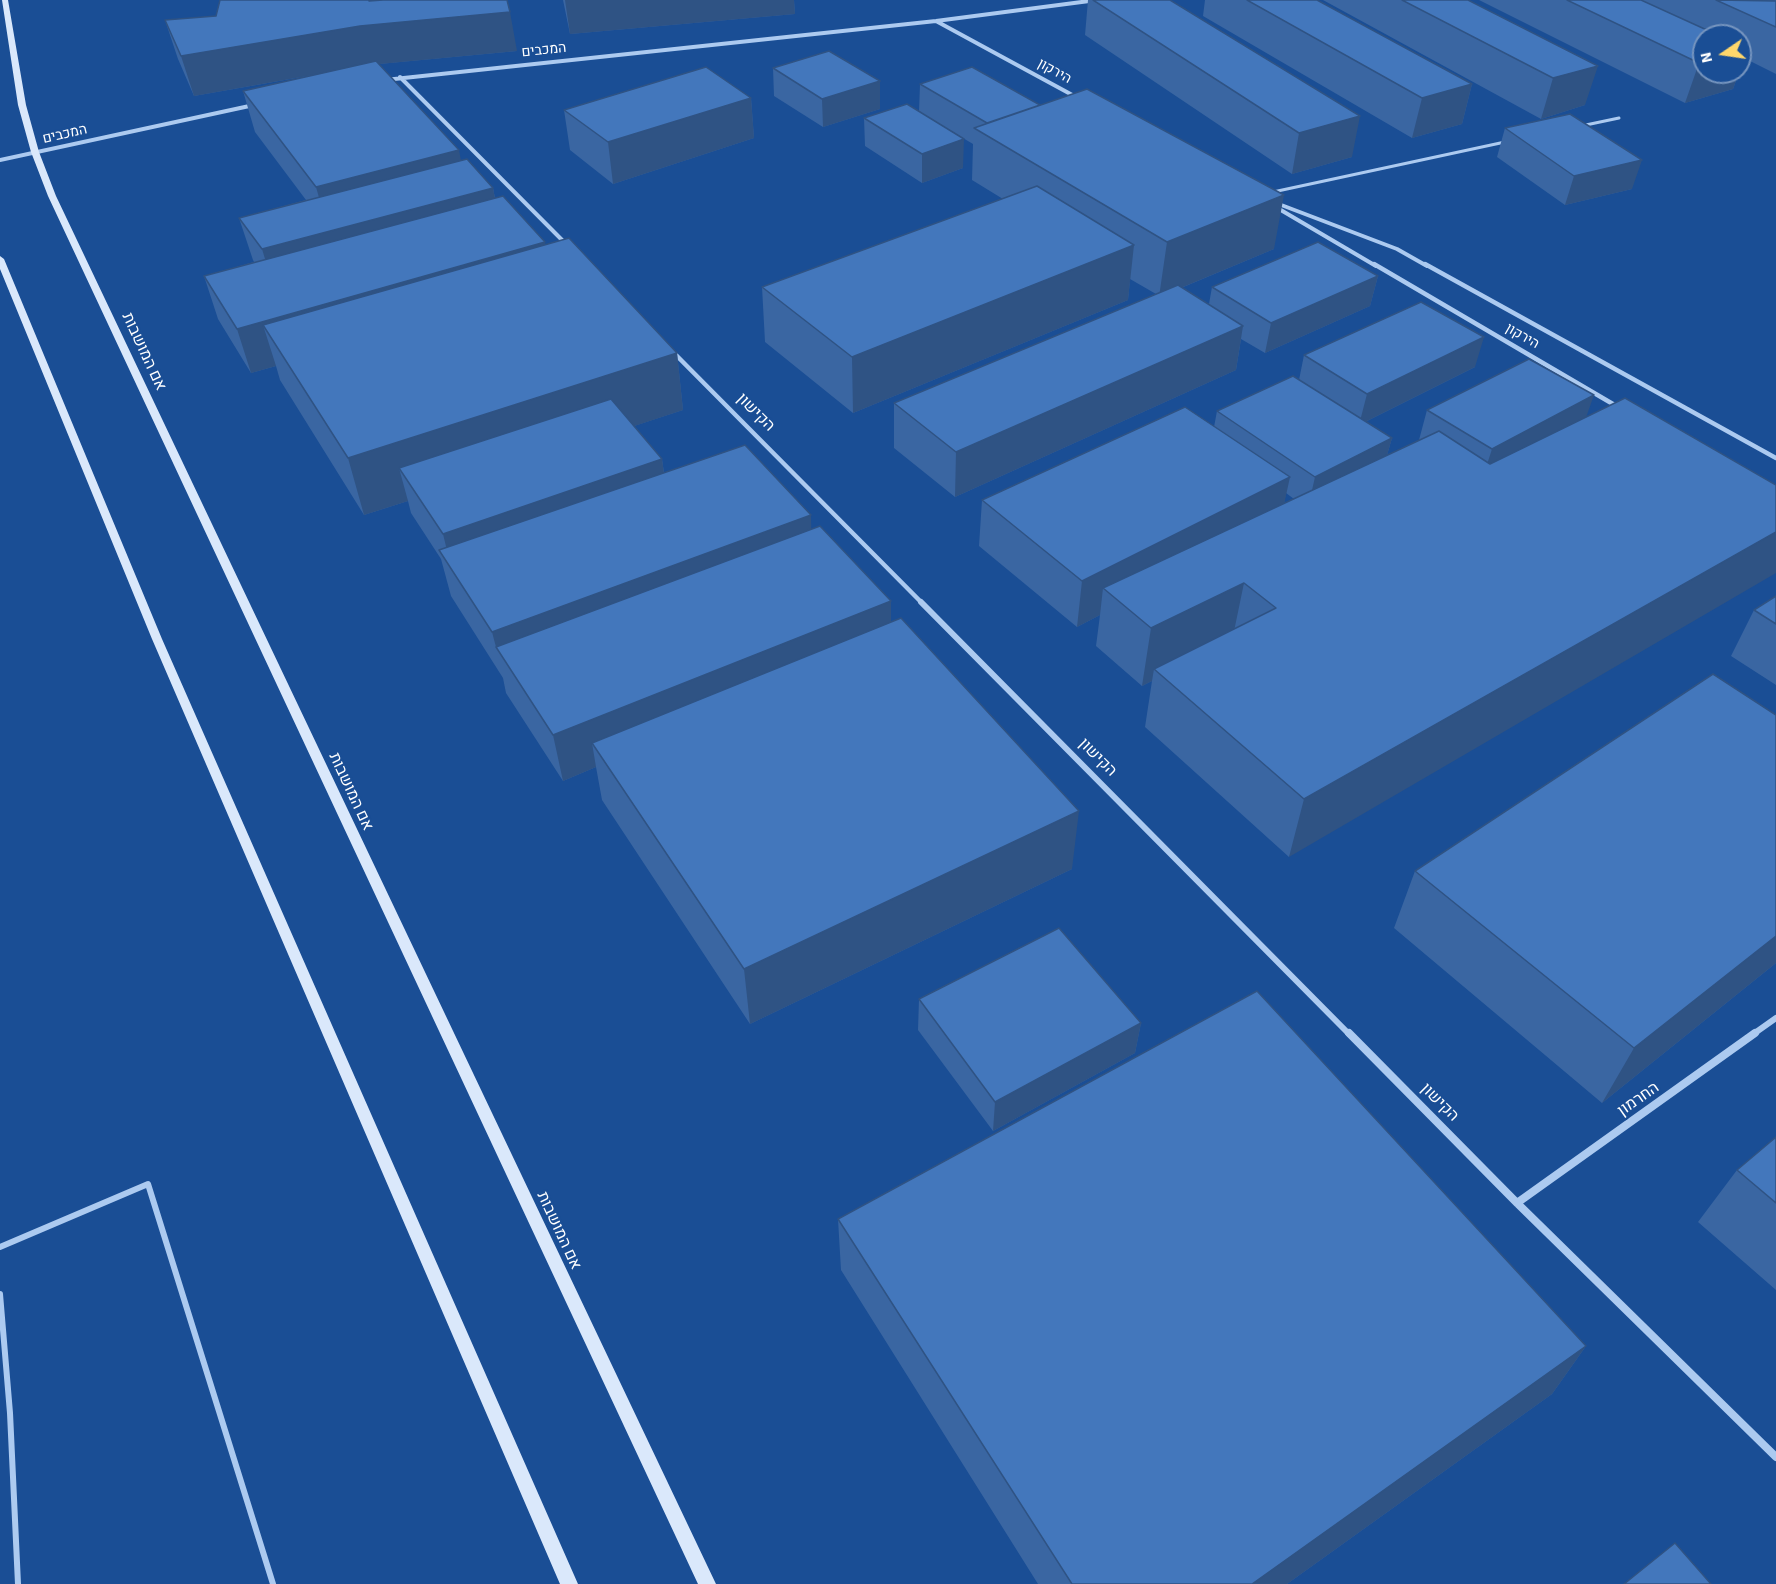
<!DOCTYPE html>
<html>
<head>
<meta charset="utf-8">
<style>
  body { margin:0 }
  #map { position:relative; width:1776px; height:1584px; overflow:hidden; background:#1a4e95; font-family:"Source Sans 3",sans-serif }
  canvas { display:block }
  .north { position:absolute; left:1692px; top:24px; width:60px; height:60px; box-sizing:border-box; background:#1a4e95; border:2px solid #7695bf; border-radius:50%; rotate:257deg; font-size:16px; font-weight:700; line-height:24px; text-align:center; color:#fff }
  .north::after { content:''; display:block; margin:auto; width:21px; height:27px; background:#ffd76b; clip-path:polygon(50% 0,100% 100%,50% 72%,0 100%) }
</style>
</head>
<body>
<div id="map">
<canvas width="1776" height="1584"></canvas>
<div class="north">N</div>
</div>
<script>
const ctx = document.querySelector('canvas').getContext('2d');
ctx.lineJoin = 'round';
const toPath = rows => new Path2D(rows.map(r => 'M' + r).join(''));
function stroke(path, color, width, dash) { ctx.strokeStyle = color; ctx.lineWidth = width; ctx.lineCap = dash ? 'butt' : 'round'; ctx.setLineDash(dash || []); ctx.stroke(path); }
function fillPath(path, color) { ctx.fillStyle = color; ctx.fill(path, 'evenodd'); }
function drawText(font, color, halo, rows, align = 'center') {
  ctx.font = font + ' "Source Sans 3",Heebo,sans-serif'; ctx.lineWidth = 4.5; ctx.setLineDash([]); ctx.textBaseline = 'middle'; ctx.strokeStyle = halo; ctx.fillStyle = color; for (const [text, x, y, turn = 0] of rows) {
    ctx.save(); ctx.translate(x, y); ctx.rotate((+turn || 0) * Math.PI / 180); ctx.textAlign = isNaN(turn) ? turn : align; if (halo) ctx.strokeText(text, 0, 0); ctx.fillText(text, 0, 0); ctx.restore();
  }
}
const serviceFar1 = toPath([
  [1581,126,1619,118],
  [1273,192,1505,142]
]);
const service = toPath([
  [0,1247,148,1184,273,1584],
  [0,1294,10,1413,18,1584]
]);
const minorFar3 = toPath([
  [936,21,1076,97],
  [400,77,567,245],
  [385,80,936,21,1097,0],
  [0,160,254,105],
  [1276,203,1397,249,1427,266],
  [1274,206,1376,266]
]);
const minorFar2 = toPath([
  [1374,264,1618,407],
  [1425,264,1776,458],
  [673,352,923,604]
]);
const minorFar1 = toPath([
  [921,602,1350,1035],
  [1752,1035,1776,1018]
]);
const minor = toPath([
  [1349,1033,1517,1203,1776,1457],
  [1517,1203,1755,1033]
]);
const secondary = toPath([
  [2,0,8,0,26,105,39,152,56,196,716,1584,698,1584,48,196,31,152,18,105,2,0],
  [0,256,4,259,162,639,578,1584,560,1584,152,639,0,269,0,256]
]);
const wall = toPath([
  [563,0,794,0,795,14,570,34],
  [1088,0,1170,0,1352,157,1292,174,1085,35],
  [1205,0,1317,0,1472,84,1462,124,1412,138,1203,16],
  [1323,0,1468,0,1585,105,1541,119],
  [1479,0,1776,0,1776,74,1744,58,1740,69,1740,36,1704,36,1704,72,1739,72,1733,89,1685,103],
  [376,1,517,51,379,64,461,161,493,188,495,198,545,242,545,245,677,353,683,410,634,426,662,459,664,473,811,515,811,530,891,601,891,622,1072,869,750,1024,602,800,596,767,563,781,506,693,503,678,451,596,441,559,411,513,408,501,364,515,280,380,276,366,251,373,218,319,204,276,254,262,253,260,239,218,306,200,255,132,243,91,330,72,194,96,178,59,165,20,216,16],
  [773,68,880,81,880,109,823,127,774,96],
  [920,84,1040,105,1274,249,1181,288,1209,304,1212,287,1378,276,1370,306,1265,353,1241,339,1236,370,955,497,894,448,894,403,1156,294,1130,279,1128,300,853,413,765,342,762,287,1003,199,972,180,973,144,919,112],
  [751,98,754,138,613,184,570,150,564,110],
  [864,118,963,168,922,183,865,146],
  [1505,128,1632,189,1565,205,1497,157],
  [1304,355,1475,367,1365,422,1392,438,1387,455,1419,440,1427,410,1594,395,1289,857,1145,727,1152,681,1142,686,1096,646,1100,615,1077,627,979,546,982,500,1214,427,1217,411,1299,380],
  [1286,493,1294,499,1284,503],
  [1776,596,1776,685,1731,656,1754,610],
  [1776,715,1776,963,1602,1103,1394,928,1415,871],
  [919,999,1141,1023,1135,1053,993,1131,918,1030],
  [1776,1137,1776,1290,1698,1222,1737,1170],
  [838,1219,1586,1346,1552,1394,1287,1584,1038,1584,841,1270]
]);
const shadedWall = toPath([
  [369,0,376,0,378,11,510,12,517,51,369,65,194,96,181,56],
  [565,0,794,0,795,14,570,34],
  [1748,49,1740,69,1740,51],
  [1704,62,1704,72,1739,72,1733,89,1685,103,1699,63],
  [1598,66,1585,105,1541,119,1553,78],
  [880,81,880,109,823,127,822,99],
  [1472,84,1462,124,1412,138,1422,98],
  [751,98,754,138,613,184,608,142],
  [1360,116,1352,157,1292,174,1299,133],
  [964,139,963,168,922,183,922,154],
  [459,150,467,192,328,229,316,187],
  [1642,160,1632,189,1565,205,1574,176],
  [493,188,501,230,275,292,262,249],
  [1284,195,1274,249,1159,297,1167,242],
  [545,242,552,285,263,325,276,366,251,373,237,329],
  [1134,245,1128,300,853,413,852,357],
  [1378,276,1370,306,1265,353,1271,323],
  [1243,326,1236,370,955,497,956,452],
  [1484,337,1475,367,1359,425,1367,394],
  [677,353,683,410,419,497,399,468,408,501,364,515,348,458],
  [1594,395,1583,426,1482,480,1492,449],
  [1392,438,1383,469,1308,508,1315,477],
  [662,459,668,504,452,571,443,534],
  [1290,477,1280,523,1103,588,1100,615,1077,627,1082,581],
  [811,515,812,561,496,647,492,632],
  [1776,532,1776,573,1289,857,1304,799],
  [1244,583,1232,641,1154,669,1152,681,1142,686,1151,628],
  [891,601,891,647,592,743,596,767,563,781,553,735],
  [1079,811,1072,869,750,1024,744,969],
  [1776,936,1776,963,1602,1103,1634,1048],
  [1141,1023,1135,1053,993,1131,995,1102],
  [1586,1346,1552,1394,1287,1584,1252,1584]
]);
const building = toPath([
  [220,0,369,0,369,1,383,0,507,0,510,12,360,26,181,56,165,20,216,16,220,0],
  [1093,0,1170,0,1360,116,1299,133,1093,0],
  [1247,0,1317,0,1472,84,1422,98,1247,0],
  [1402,0,1468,0,1598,66,1553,78,1402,0],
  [1567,0,1641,0,1720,36,1704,36,1704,62,1699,63,1567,0],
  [1716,0,1776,1,1776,27,1716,0],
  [1740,45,1748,49,1740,51,1740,45],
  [829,51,880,81,822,99,773,68,829,51],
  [376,61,459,150,316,187,243,91,376,61],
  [706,67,751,98,608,142,564,110,706,67],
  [972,67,1040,105,987,123,920,84,972,67],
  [1087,89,1284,195,1167,242,974,128,1087,89],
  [907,104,964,139,922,154,864,118,907,104],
  [1570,114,1642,160,1574,176,1505,128,1570,114],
  [467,159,493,188,262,249,239,218,467,159],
  [1037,186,1134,245,852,357,762,287,1037,186],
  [503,196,545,242,237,329,204,276,503,196],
  [569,238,677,353,348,458,263,325,569,238],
  [1318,242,1378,276,1271,323,1212,287,1318,242],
  [1178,285,1243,326,956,452,894,403,1178,285],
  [1421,302,1484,337,1367,394,1304,355,1421,302],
  [1529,359,1594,395,1492,449,1427,410,1529,359],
  [1293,376,1392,438,1315,477,1217,411,1293,376],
  [1625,398,1776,485,1776,532,1304,799,1154,669,1276,608,1244,583,1151,628,1103,588,1439,431,1490,464,1625,398],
  [611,399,662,459,443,534,399,468,611,399],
  [1185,407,1290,477,1082,581,982,500,1185,407],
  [745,445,811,515,492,632,439,550,745,445],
  [820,526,891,601,553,735,496,647,820,526],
  [1776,596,1776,624,1754,610,1776,596],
  [901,618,1079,811,744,969,592,743,901,618],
  [1713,674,1776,715,1776,936,1634,1048,1415,871,1713,674],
  [1059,928,1141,1023,995,1102,919,999,1059,928],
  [1257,991,1586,1346,1252,1584,1072,1584,838,1219,1257,991],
  [1776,1137,1776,1203,1737,1170,1776,1137],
  [1675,1543,1711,1584,1624,1584,1675,1543]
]);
const farStreetnames = [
  ["המכבים",544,51,-6],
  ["הירקון",1054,72,29],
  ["המכבים",65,135,-13],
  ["הירקון",1522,337,30]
];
const streetNames = [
  ["אם המושבות",143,352,65],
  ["הקישון",755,413,45],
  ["הקישון",1097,758,45],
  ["אם המושבות",350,792,65],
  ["החרמון",1639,1100,-35],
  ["הקישון",1439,1103,45],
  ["אם המושבות",558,1231,65]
];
stroke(serviceFar1, '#accaf0', 3);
stroke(service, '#accaf0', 6);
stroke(minorFar3, '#accaf0', 4);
stroke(minorFar2, '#accaf0', 4.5);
stroke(minorFar1, '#accaf0', 6);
stroke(minor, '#accaf0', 8);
fillPath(secondary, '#dae8fb');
fillPath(wall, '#3a66a2');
fillPath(shadedWall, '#2f5384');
fillPath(building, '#4377bc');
stroke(building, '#2f5384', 1.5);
drawText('14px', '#fff', '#1a4e95', farStreetnames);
drawText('16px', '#fff', '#1a4e95', streetNames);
</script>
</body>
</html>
